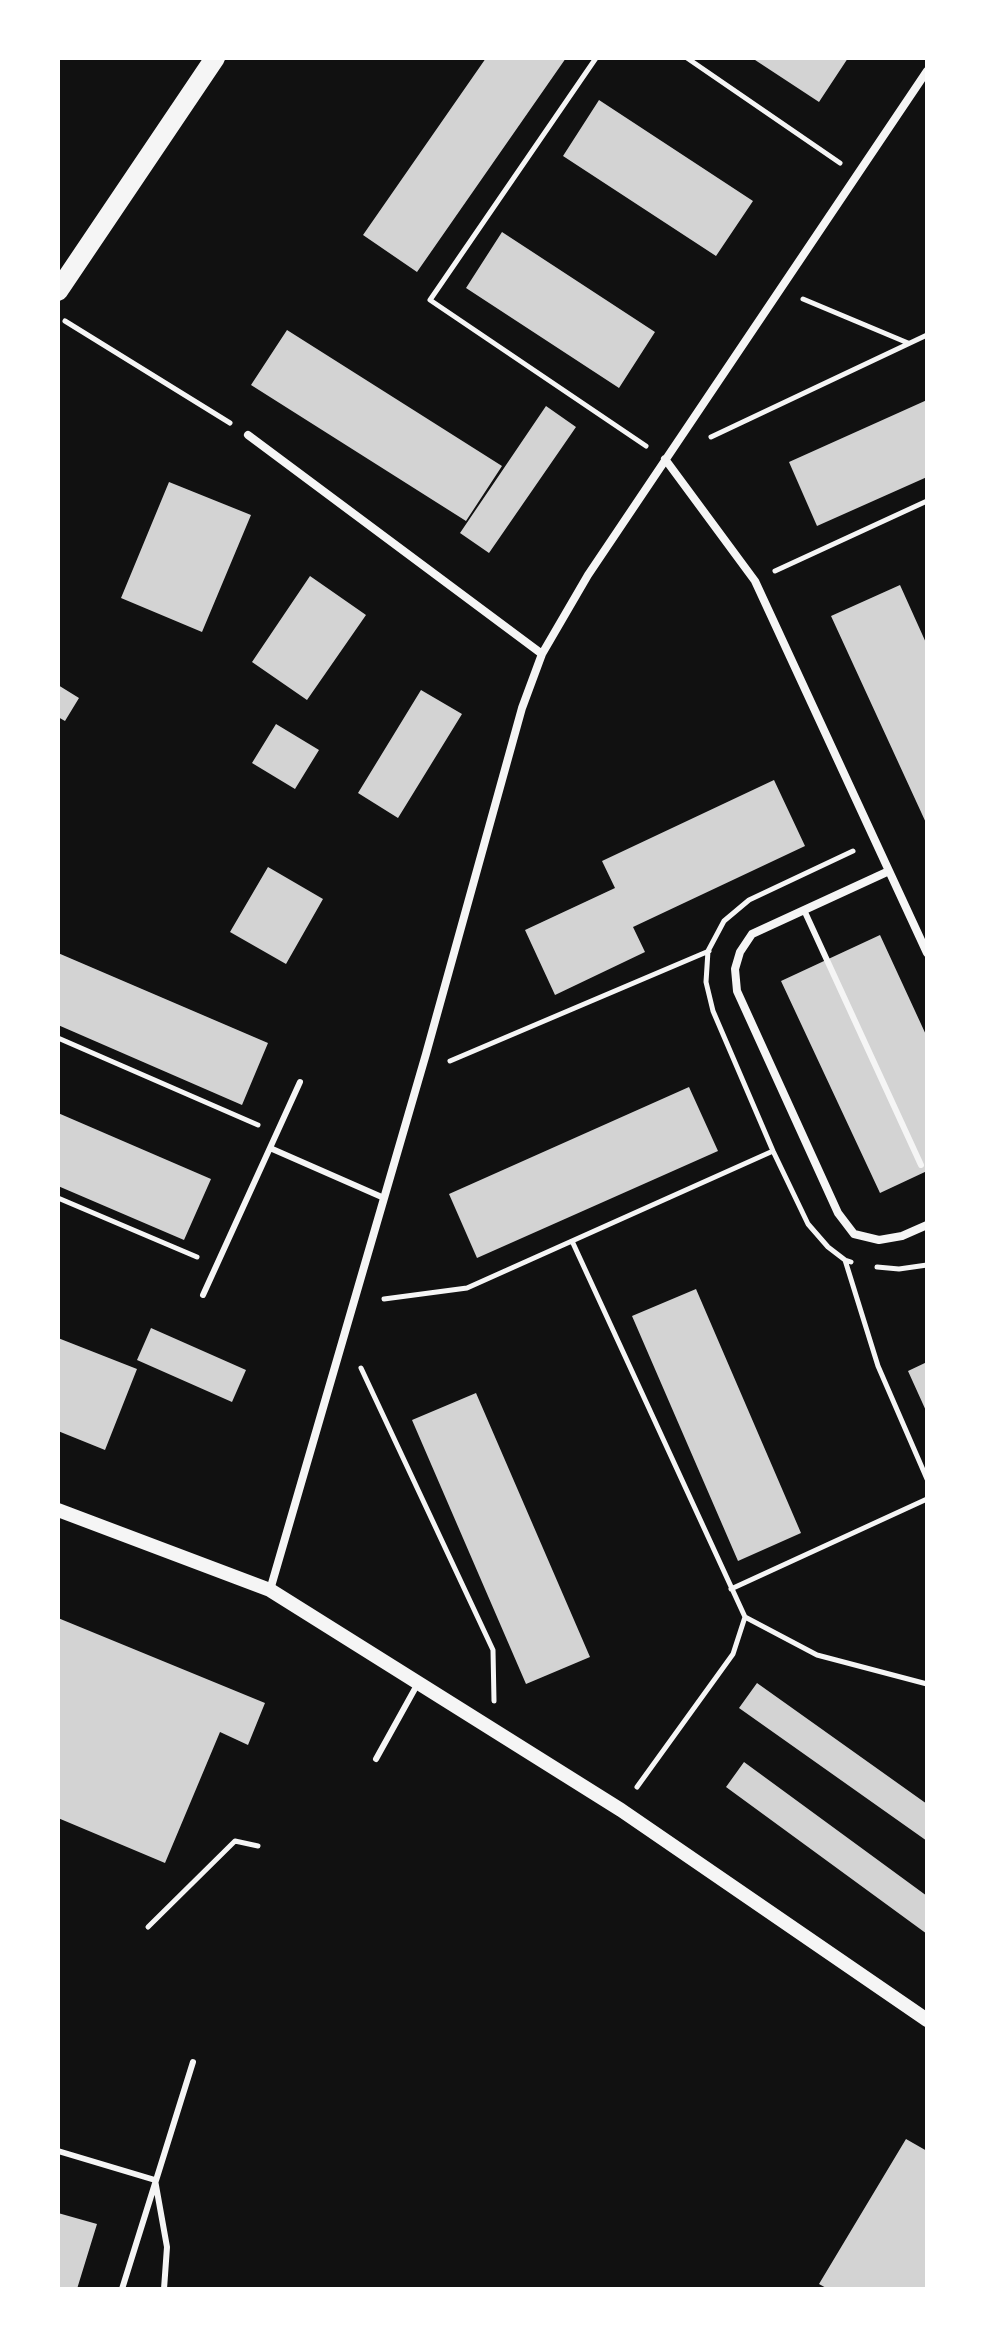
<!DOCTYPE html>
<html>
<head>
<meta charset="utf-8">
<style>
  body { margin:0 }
  #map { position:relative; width:985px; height:2347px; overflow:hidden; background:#111; font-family:Inter,sans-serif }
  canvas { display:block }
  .frame { position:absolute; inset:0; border:60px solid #fff; pointer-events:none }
</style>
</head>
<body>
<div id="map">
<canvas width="985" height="2347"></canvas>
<div class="frame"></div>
</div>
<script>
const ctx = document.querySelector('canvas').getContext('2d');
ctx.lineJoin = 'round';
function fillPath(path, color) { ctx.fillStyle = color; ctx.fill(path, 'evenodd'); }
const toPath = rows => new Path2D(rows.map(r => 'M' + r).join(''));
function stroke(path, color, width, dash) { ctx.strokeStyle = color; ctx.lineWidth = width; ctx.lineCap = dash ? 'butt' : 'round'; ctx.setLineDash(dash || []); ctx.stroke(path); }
const building = toPath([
  [486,58,566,58,417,272,363,235],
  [752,58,848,58,819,102],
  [599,100,753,201,716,256,563,156],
  [502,232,655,332,619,388,466,288],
  [287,330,502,466,466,521,251,385],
  [927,400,927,477,817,526,789,462],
  [546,406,576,427,489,553,460,533],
  [169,482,251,515,202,632,121,598],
  [310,576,366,615,307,700,252,662],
  [900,585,927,645,927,825,831,616],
  [58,685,79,698,65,721,58,717],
  [421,690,462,714,398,818,358,793],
  [276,724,319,750,295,789,252,763],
  [774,780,805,846,633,927,645,952,555,995,525,930,615,888,602,861],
  [268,867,323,899,286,964,230,932],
  [880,935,927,1037,927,1171,880,1193,781,981],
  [58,953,268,1043,242,1105,58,1025],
  [689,1087,718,1151,477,1258,449,1194],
  [58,1113,211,1179,184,1240,58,1186],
  [696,1289,801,1533,738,1561,632,1316],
  [151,1328,246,1370,232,1402,137,1360],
  [58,1338,137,1369,105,1450,58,1431],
  [927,1362,927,1413,908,1371],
  [476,1393,590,1657,526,1684,412,1420],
  [58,1618,265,1703,248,1745,220,1732,165,1863,58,1818],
  [757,1683,927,1804,927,1841,739,1708],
  [744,1762,927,1896,927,1934,726,1787],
  [906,2139,927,2151,927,2289,828,2289,819,2284],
  [58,2213,97,2224,77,2289,58,2289]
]);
const path = toPath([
  [596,58,430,300,646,446],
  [687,58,840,163],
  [803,299,908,343],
  [65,321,230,423],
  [711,437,927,335],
  [775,571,927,501],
  [58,1038,258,1125],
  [450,1061,709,951],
  [58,1198,197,1257],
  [572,1241,745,1617],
  [845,1260,878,1366,927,1479],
  [851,1262,845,1260,828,1247,808,1224,773,1151,713,1011,706,982,708,951,724,921,749,900,853,851],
  [877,1267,899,1269,927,1265],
  [384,1299,467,1288,773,1151],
  [361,1368,493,1650,494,1701],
  [731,1589,927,1499],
  [637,1787,733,1654,745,1617,817,1655,927,1684],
  [148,1927,235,1841,258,1846]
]);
const service = toPath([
  [804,910,921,1165],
  [270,1148,384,1198],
  [203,1295,300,1082],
  [376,1759,417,1685],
  [58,2151,155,2180,167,2247,164,2289],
  [122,2289,193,2062]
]);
const minor = toPath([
  [248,435,542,654],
  [665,459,755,581,927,953],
  [889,871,752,934,740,952,735,969,737,991,838,1213,854,1234,879,1240,902,1236,927,1225],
  [270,1590,426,1054,522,708,542,654,588,575,927,71]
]);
const tertiary = toPath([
  [58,1510,270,1590,621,1810,927,2020]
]);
const primary = toPath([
  [58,291,215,58]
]);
fillPath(building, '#d3d3d3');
stroke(path, '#f5f5f5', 5);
stroke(service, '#f5f5f5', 6);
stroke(minor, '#f5f5f5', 8);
stroke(tertiary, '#f5f5f5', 14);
stroke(primary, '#f5f5f5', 20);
</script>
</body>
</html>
